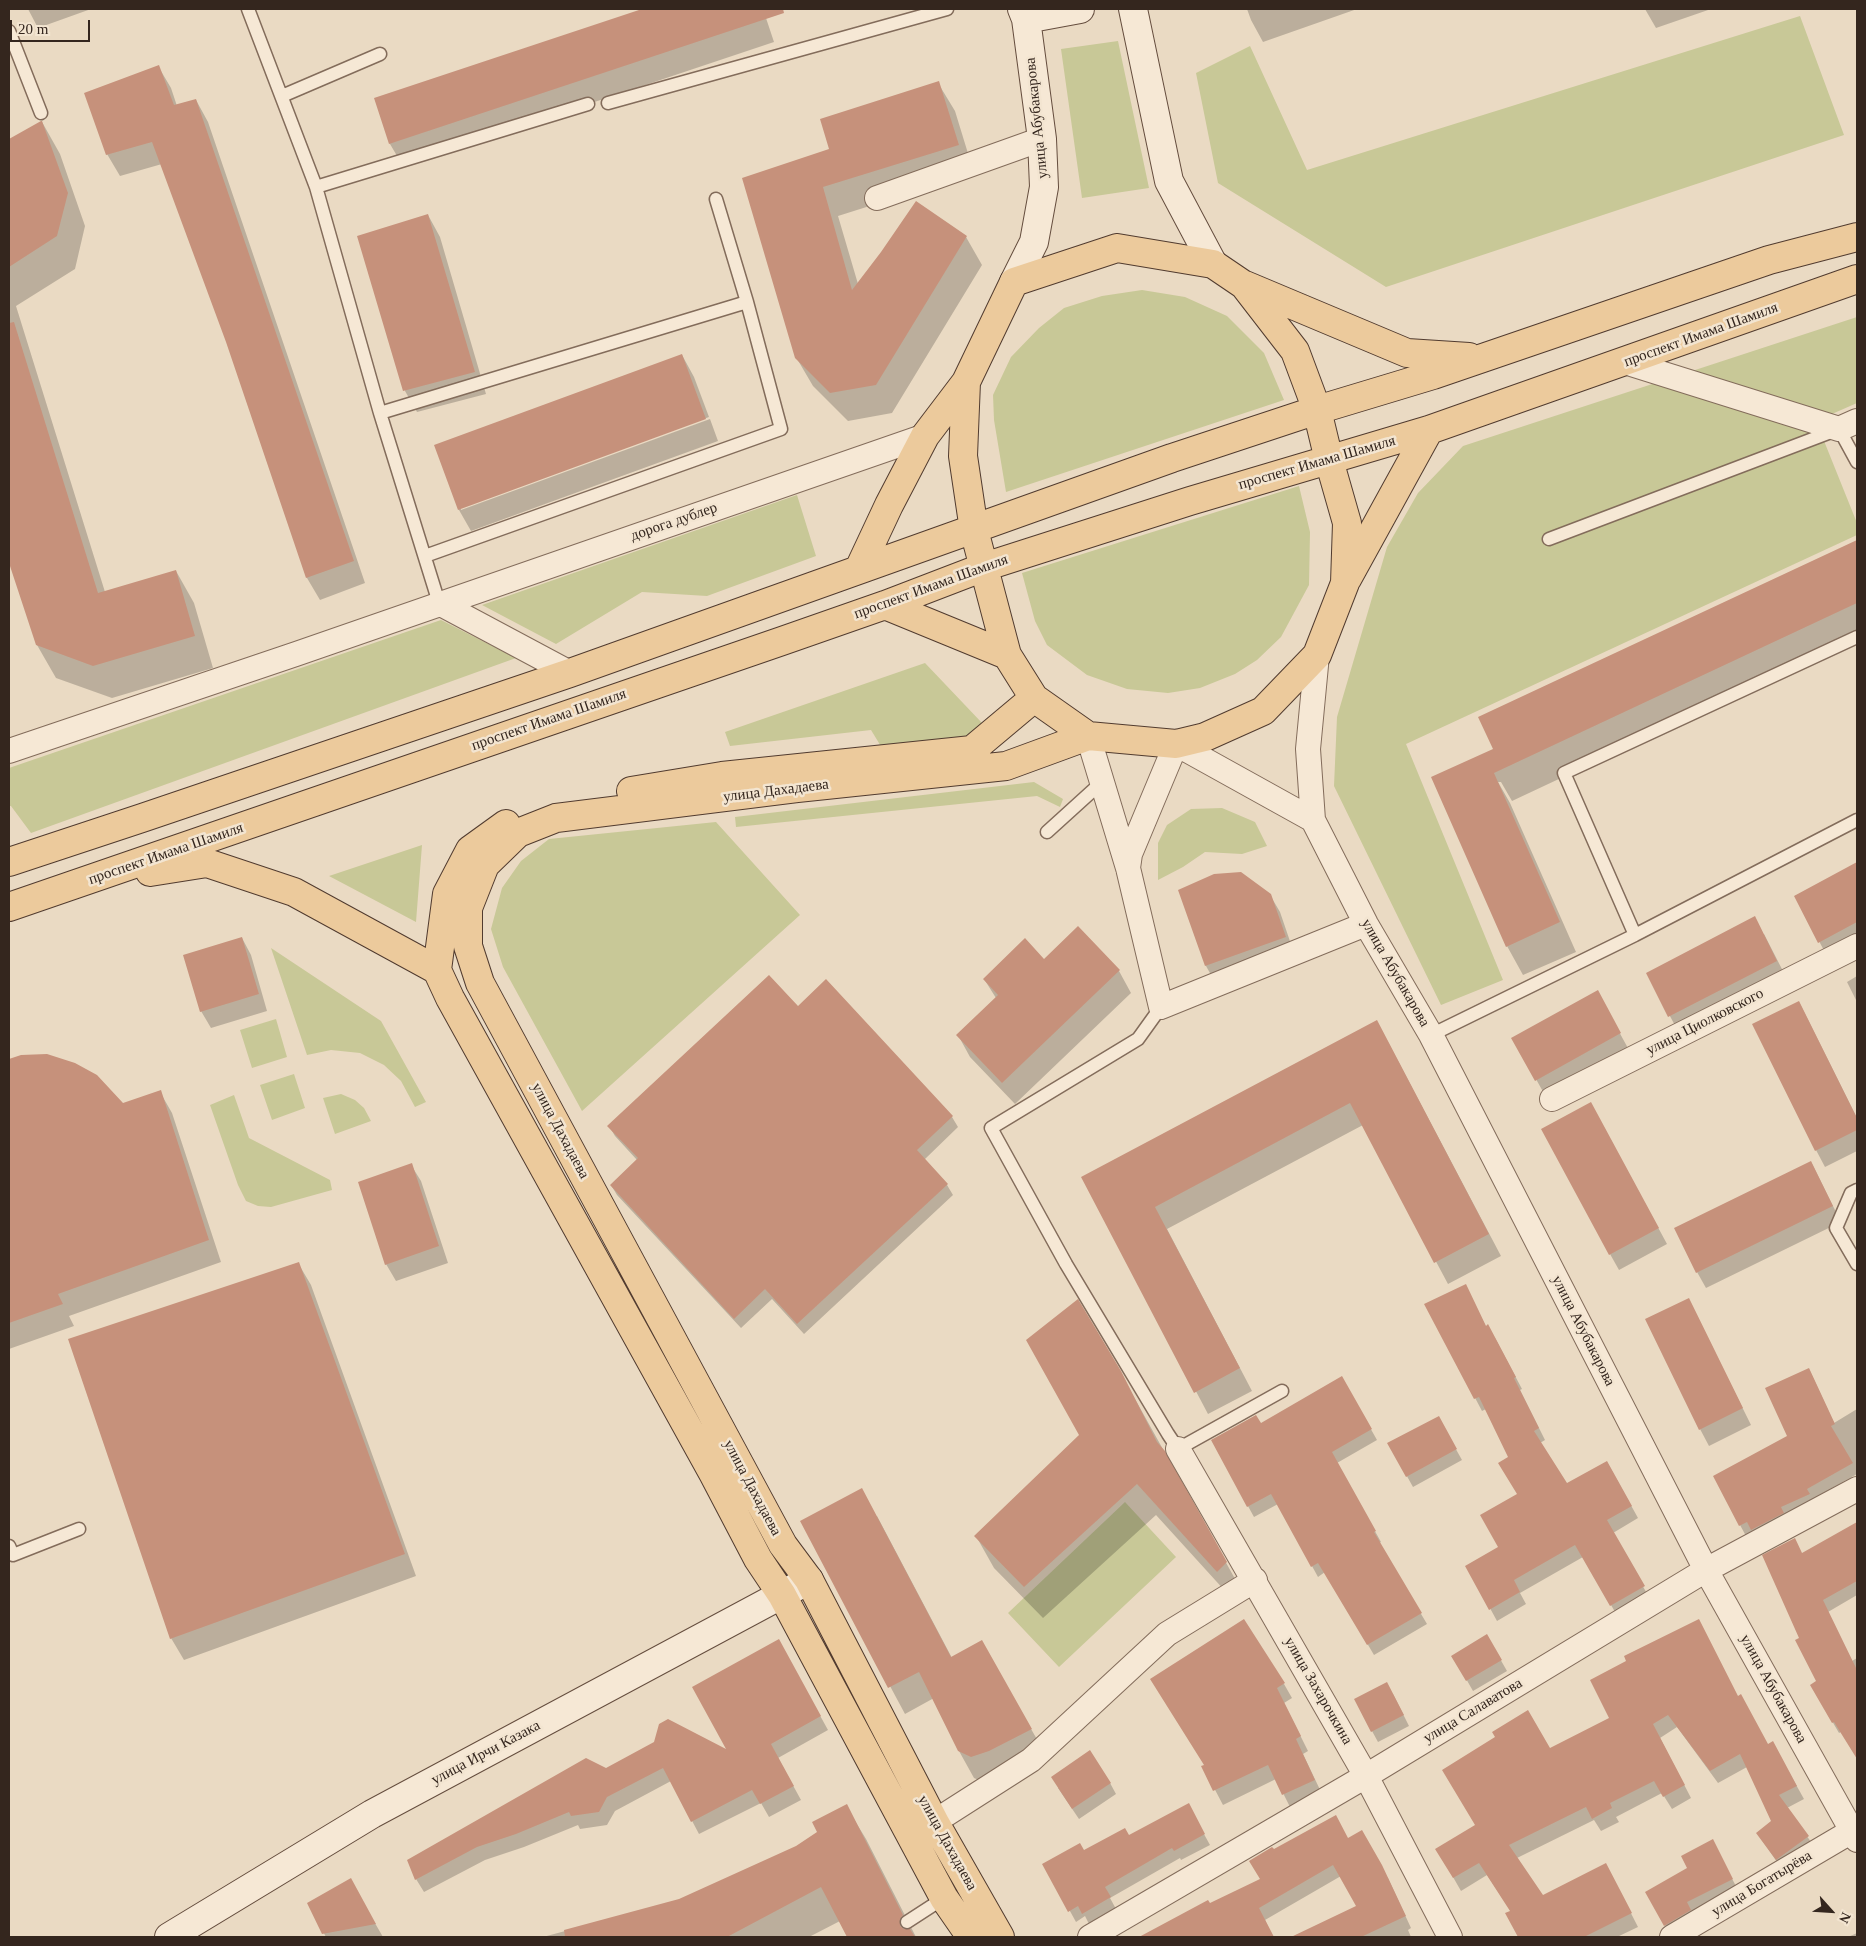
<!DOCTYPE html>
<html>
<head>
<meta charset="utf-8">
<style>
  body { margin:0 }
  #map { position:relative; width:1866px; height:1946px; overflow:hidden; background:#eadac3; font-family:"Times New Roman",serif }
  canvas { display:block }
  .frame { position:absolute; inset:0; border:10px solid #34261e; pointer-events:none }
  .north { position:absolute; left:1806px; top:1886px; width:50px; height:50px; -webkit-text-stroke:4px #f3e5d1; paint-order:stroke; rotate:116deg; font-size:14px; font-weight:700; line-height:20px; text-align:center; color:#34261e }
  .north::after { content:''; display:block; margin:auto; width:18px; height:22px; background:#34261e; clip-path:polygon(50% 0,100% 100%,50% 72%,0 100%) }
  .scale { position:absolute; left:10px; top:20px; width:80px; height:22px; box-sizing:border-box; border:2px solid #34261e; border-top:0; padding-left:6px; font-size:15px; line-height:18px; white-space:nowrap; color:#34261e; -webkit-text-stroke:4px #f3e5d1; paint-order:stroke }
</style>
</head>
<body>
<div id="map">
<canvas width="1866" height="1946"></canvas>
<div class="frame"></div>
<div class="north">N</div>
<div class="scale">20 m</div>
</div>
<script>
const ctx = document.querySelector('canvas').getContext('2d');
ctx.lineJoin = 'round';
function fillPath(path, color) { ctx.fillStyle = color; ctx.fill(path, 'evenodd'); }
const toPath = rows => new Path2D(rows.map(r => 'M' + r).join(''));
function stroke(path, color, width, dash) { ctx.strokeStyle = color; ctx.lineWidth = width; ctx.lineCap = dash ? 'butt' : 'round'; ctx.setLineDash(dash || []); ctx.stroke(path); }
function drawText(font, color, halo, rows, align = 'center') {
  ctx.font = font + ' "Times New Roman",serif'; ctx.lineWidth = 5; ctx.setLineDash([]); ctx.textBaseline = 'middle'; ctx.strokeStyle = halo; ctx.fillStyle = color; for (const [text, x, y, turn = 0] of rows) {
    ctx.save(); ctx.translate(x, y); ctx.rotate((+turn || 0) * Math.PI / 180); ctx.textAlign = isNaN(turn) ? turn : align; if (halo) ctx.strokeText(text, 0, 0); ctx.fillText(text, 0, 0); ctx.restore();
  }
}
const green = toPath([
  [1800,16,1844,135,1386,287,1218,183,1196,73,1250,46,1307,170],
  [1118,41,1149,188,1082,198,1061,49],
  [1142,290,1185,297,1227,316,1264,353,1284,400,1006,492,994,420,993,395,1011,357,1039,328,1064,308,1102,296],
  [1857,317,1857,403,1816,421,1857,523,1857,535,1406,744,1503,980,1441,1005,1334,786,1337,717,1387,547,1418,493,1463,446],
  [1299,486,1310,532,1309,585,1281,637,1257,660,1235,674,1200,688,1168,693,1127,689,1087,675,1047,645,1035,621,1022,573],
  [797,495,816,556,707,596,642,592,556,644,482,605],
  [441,620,516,658,31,833,11,806,9,806,9,768],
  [925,663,983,724,960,740,882,748,871,730,730,746,725,732],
  [1034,782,1063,799,1060,807,1037,796,736,827,735,817],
  [1222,808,1255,822,1267,846,1242,854,1205,852,1183,867,1158,880,1158,843,1167,825,1191,809],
  [716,822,800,915,582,1111,503,967,491,929,502,888,521,861,549,839],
  [422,845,416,922,329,876],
  [271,948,381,1021,426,1102,415,1107,401,1081,384,1065,360,1053,331,1050,307,1055],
  [276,1019,287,1057,252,1068,240,1030],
  [294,1074,305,1108,272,1120,260,1085],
  [341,1094,355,1100,364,1108,371,1121,335,1134,323,1098],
  [234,1095,249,1138,330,1180,332,1190,271,1207,258,1206,246,1201,238,1185,210,1105],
  [1125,1502,1176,1557,1059,1667,1008,1613]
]);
const shadow = toPath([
  [28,9,91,9,38,28],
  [646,9,763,9,774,42,403,166,390,144,375,99],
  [1247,9,1357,9,1263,42,1251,20],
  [1645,9,1711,9,1656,28],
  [158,66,171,88,177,106,196,100,208,122,365,583,320,600,307,578,227,341,162,164,120,176,107,154],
  [938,83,955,111,974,173,838,216,858,284,966,237,982,265,892,413,848,421,813,386,796,357,744,179,831,150],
  [42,122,60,154,85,226,75,269,16,306,105,592,176,571,194,603,213,668,112,698,56,678,37,645,9,559,9,141],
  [428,215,440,237,486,394,417,412,405,391],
  [682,355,694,377,709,417,461,508,461,510,710,419,718,441,471,531,459,510,436,445],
  [1856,542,1857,639,1512,801,1501,782,1498,782,1510,803,1576,952,1523,975,1507,946,1432,778,1495,750],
  [1857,863,1857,943,1828,958,1795,896],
  [1179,890,1270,895,1280,912,1294,953,1215,982,1206,966],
  [1764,934,1786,977,1679,1033,1647,973],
  [242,938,251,955,267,1011,211,1028,201,1011],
  [1044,960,1119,971,1131,993,1015,1104,970,1057,958,1035,996,998,984,979],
  [1857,976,1857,1002,1847,982],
  [1799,1002,1857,1118,1857,1151,1825,1167,1816,1150],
  [798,1008,952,1117,958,1127,924,1160,947,1185,953,1195,804,1334,772,1299,741,1328,617,1195,611,1185,637,1160,615,1136,609,1126],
  [1606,1008,1629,1050,1546,1097,1513,1038],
  [1389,1044,1501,1256,1448,1284,1363,1125,1167,1229,1252,1391,1208,1414,1083,1178],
  [21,1057,122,1104,160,1092,172,1113,221,1262,69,1316,74,1326,9,1349,9,1061],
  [1600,1120,1667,1244,1619,1270,1610,1254],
  [1811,1162,1841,1222,1706,1288,1697,1272],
  [411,1165,421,1181,448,1263,396,1281,386,1264],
  [298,1263,311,1285,416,1576,184,1660,171,1638,70,1340],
  [1472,1298,1486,1327,1495,1338,1522,1389,1520,1390,1545,1440,1540,1443,1566,1485,1607,1462,1638,1518,1613,1533,1650,1599,1618,1617,1583,1557,1520,1593,1526,1604,1497,1621,1467,1566,1500,1548,1519,1495,1510,1457,1486,1409,1482,1411,1426,1305],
  [1697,1316,1751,1425,1709,1446,1700,1429],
  [1809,1369,1834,1423,1857,1409,1857,1474,1746,1536,1740,1525,1789,1437],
  [1120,1372,1244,1595,1236,1603,1156,1515,1043,1618,994,1568,976,1536,1081,1435],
  [1342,1378,1377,1440,1337,1463,1381,1542,1379,1543,1427,1624,1374,1655,1325,1572,1318,1577,1278,1504,1254,1517,1212,1441,1261,1425],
  [1444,1428,1462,1460,1413,1487,1389,1444],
  [877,1516,952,1658,981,1642,1046,1755,987,1784,974,1778,959,1751,934,1698,905,1714,802,1522],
  [1857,1524,1857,1595,1828,1612,1852,1661,1857,1658,1857,1758,1841,1732,1839,1733,1811,1685,1817,1682,1801,1638,1802,1554],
  [1487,1636,1507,1671,1473,1691,1453,1656],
  [786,1654,828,1730,778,1758,801,1800,769,1817,761,1803,699,1834,671,1781,615,1811,607,1825,580,1829,578,1825,524,1847,485,1860,424,1892,416,1879,606,1769,729,1752],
  [1152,1680,1284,1684,1292,1698,1284,1703,1308,1751,1303,1754,1322,1794,1291,1809,1276,1779,1223,1805,1203,1767,1205,1765],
  [1393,1694,1409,1726,1378,1742,1372,1731],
  [1738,1697,1768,1745,1780,1756,1804,1799,1787,1808,1816,1849,1784,1872,1757,1833,1772,1822,1747,1767,1718,1783,1677,1727,1660,1738,1691,1798,1672,1809,1662,1793,1616,1817,1619,1822,1601,1831,1594,1820,1517,1858,1543,1897,1613,1878,1638,1927,1617,1937,1519,1937,1507,1914,1511,1911,1487,1875,1461,1891,1437,1849,1477,1826,1550,1749,1611,1718],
  [1110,1783,1116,1794,1079,1819,1058,1788],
  [846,1806,866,1839,916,1937,848,1937,840,1921,809,1937,543,1937,680,1900,796,1847,819,1832],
  [1194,1816,1210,1845,1181,1860,1180,1858,1110,1898,1116,1909,1089,1924,1085,1916,1076,1922,1044,1864],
  [1348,1839,1388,1878,1411,1928,1408,1930,1411,1937,1325,1937,1319,1925,1358,1907,1341,1876,1265,1920,1273,1937,1150,1937,1261,1879,1274,1851],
  [1718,1852,1738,1890,1671,1936,1647,1892],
  [350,1880,383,1937,326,1937,308,1904],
  [1857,1933,1857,1937,1848,1937]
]);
const building = toPath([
  [642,9,783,9,784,13,389,144,374,98],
  [159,65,174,105,196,99,354,561,306,578,226,342,152,142,106,155,84,93],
  [939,81,959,145,823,187,852,290,881,252,916,201,967,236,876,385,830,393,795,358,742,178,829,149,820,119],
  [41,121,42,121,68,193,57,236,9,267,9,139],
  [428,214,475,372,403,391,357,236],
  [14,322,98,593,176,570,195,636,93,666,36,645,9,563,9,323],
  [682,354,706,419,458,510,434,445],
  [1857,540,1857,603,1494,773,1560,922,1506,947,1431,777,1493,749,1478,717],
  [1857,862,1857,922,1818,943,1794,896],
  [1241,872,1271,894,1286,937,1205,966,1178,890,1214,874],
  [1755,916,1777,961,1668,1017,1646,973],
  [1078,926,1120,970,1002,1083,956,1035,998,995,983,979,1025,938,1044,959],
  [242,937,259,994,200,1012,183,955],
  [769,975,798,1006,826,979,953,1116,917,1150,948,1184,797,1324,765,1289,734,1319,610,1185,638,1158,607,1126],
  [1598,990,1621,1033,1535,1081,1511,1038],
  [1799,1001,1857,1118,1857,1130,1815,1151,1752,1024],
  [1377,1020,1489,1234,1434,1263,1350,1103,1155,1207,1240,1368,1194,1393,1081,1177],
  [47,1054,75,1063,97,1075,123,1103,161,1090,209,1240,58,1294,63,1304,9,1323,9,1059,21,1055],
  [1591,1102,1659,1228,1609,1255,1541,1129],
  [1811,1161,1833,1206,1696,1273,1674,1228],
  [412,1163,439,1246,385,1265,358,1182],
  [299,1262,405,1554,170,1639,68,1339],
  [1466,1284,1486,1326,1488,1324,1516,1377,1514,1378,1539,1428,1534,1431,1567,1483,1607,1461,1632,1506,1607,1520,1645,1586,1610,1606,1575,1545,1514,1580,1520,1592,1489,1610,1465,1566,1498,1547,1480,1515,1517,1494,1498,1463,1508,1457,1479,1397,1474,1399,1424,1304],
  [1689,1298,1743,1408,1699,1430,1645,1319],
  [1078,1299,1121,1371,1157,1442,1165,1451,1227,1562,1217,1572,1137,1484,1024,1587,974,1536,1079,1435,1026,1340],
  [1809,1368,1835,1424,1831,1426,1853,1463,1807,1489,1810,1494,1781,1507,1784,1513,1751,1530,1747,1522,1739,1526,1713,1476,1787,1436,1765,1388],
  [1342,1376,1372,1429,1332,1452,1376,1531,1374,1532,1422,1613,1367,1645,1318,1563,1311,1567,1271,1494,1247,1507,1211,1440,1256,1415,1261,1423],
  [1439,1416,1457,1449,1406,1477,1387,1443],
  [862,1488,951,1657,982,1640,1032,1729,989,1751,971,1757,958,1751,919,1672,888,1688,800,1521],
  [1857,1522,1857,1581,1823,1600,1857,1670,1857,1759,1834,1722,1832,1723,1810,1685,1816,1681,1795,1640,1799,1638,1762,1555,1795,1538,1802,1553],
  [1244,1619,1285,1683,1277,1688,1301,1736,1296,1739,1315,1780,1282,1795,1268,1765,1213,1791,1201,1766,1204,1765,1150,1679],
  [1699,1619,1738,1696,1741,1694,1768,1744,1773,1741,1797,1786,1779,1795,1809,1836,1776,1860,1756,1833,1771,1821,1740,1754,1710,1771,1668,1715,1653,1724,1685,1785,1663,1797,1654,1781,1610,1803,1612,1808,1592,1819,1586,1807,1509,1845,1543,1895,1606,1863,1632,1913,1584,1937,1518,1937,1505,1913,1510,1911,1479,1863,1453,1878,1435,1849,1475,1825,1442,1770,1495,1737,1492,1732,1528,1710,1550,1748,1609,1718,1590,1680,1626,1661,1624,1656],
  [1487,1634,1502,1660,1466,1681,1451,1656],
  [779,1639,821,1716,771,1744,794,1786,760,1804,752,1790,691,1822,663,1768,607,1797,599,1812,571,1816,569,1812,516,1834,477,1847,415,1880,407,1860,586,1758,606,1768,654,1742,659,1724,668,1719,726,1749,692,1687],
  [1387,1682,1404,1715,1371,1732,1354,1699],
  [1090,1750,1111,1783,1072,1809,1051,1777],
  [1189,1803,1205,1834,1174,1851,1172,1848,1105,1887,1111,1897,1082,1914,1078,1906,1068,1912,1042,1864,1080,1843,1084,1850,1125,1828,1129,1835],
  [847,1804,903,1915,900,1919,900,1926,904,1929,910,1929,915,1937,847,1937,821,1887,727,1937,565,1937,564,1930,679,1899,796,1846,817,1832,812,1822],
  [1336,1815,1348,1838,1362,1830,1382,1865,1406,1916,1361,1937,1291,1937,1356,1906,1333,1865,1259,1908,1274,1937,1139,1937,1208,1900,1210,1903,1260,1879,1249,1861,1272,1847,1274,1849],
  [1713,1839,1733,1879,1687,1902,1691,1910,1664,1926,1645,1892,1687,1868,1681,1856],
  [351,1878,376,1924,322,1934,307,1903]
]);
const service = toPath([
  [248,9,316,187,380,413,439,603],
  [9,31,41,113],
  [282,96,380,54],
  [608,103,947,9],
  [316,187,588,104],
  [380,413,747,302,716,199],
  [1549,539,1839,429,1857,462],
  [425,556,781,429,747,302],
  [1047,832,1101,783],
  [1635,935,1564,773,1857,637],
  [1161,1007,1138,1039,991,1128,1066,1264,1168,1434,1178,1449,1282,1391],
  [1431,1035,1635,935,1857,820],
  [1857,1190,1851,1193,1836,1228,1857,1264],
  [9,1546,13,1555,79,1529],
  [907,1922,944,1898]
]);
const minor = toPath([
  [877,198,1042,139],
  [1625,362,1839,429,1857,421],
  [439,603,570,673],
  [1317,655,1308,749,1313,820,1366,924,1431,1035,1706,1570,1857,1840],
  [1088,736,1128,868,1161,1007,1366,924],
  [9,751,296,654,925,436],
  [1128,868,1130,854,1176,744,1313,820],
  [1552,1099,1857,946],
  [1178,1449,1366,1776,1450,1937],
  [920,1831,1031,1760,1167,1634,1255,1580],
  [1090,1937,1366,1776,1706,1570,1857,1489],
  [1672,1937,1852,1831]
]);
const secondary = toPath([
  [1133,9,1169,181,1213,264],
  [1026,19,1080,9],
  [1014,282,1034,242,1044,187,1042,139,1026,19,1022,9],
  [169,1937,372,1814,809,1580]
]);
const primary = toPath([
  [1117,248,1213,264,1244,285,1295,351,1317,410,1329,460,1347,523,1345,583,1317,655,1263,711,1205,737,1176,744,1088,736,1034,698,1007,655,974,530,963,456,966,382,1014,282,1117,248],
  [1245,285,1407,353,1469,357],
  [859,569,889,505,925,436,966,382],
  [1347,579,1429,430],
  [885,605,1007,655],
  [631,791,722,776,972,750,1034,698],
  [506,824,470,850,447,894,437,970,450,998,714,1475,758,1559,782,1595,944,1898,971,1937],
  [9,862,142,818,570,673,1172,458,1317,410,1433,375,1769,260,1857,237],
  [150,872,207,863,294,892,437,970],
  [9,907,782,641,885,605,984,567,1190,501,1429,430,1857,279],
  [1000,1937,935,1823,809,1580,783,1545,480,983,468,946,468,908,485,865,518,833,556,818,797,788,1006,766,1088,736]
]);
const streetNames = [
  ["улица Абубакарова",1037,118,-96],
  ["проспект Имама Шамиля",1701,335,-20],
  ["проспект Имама Шамиля",1317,463,-16],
  ["дорога дублер",674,522,-19],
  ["проспект Имама Шамиля",931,587,-20],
  ["проспект Имама Шамиля",549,720,-19],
  ["улица Дахадаева",776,791,-7],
  ["проспект Имама Шамиля",166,854,-19],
  ["улица Абубакарова",1395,973,60],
  ["улица Циолковского",1705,1022,-27],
  ["улица Дахадаева",560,1131,62],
  ["улица Абубакарова",1583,1331,63],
  ["улица Дахадаева",752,1488,62],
  ["улица Абубакарова",1773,1689,61],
  ["улица Захарочкина",1318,1691,60],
  ["улица Салаватова",1473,1711,-31],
  ["улица Ирчи Казака",486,1753,-28],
  ["улица Дахадаева",947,1843,61],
  ["улица Богатырёва",1762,1884,-31]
];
fillPath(green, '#c8c897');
fillPath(shadow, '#0003');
fillPath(building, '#c6917b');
stroke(service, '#836c5b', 15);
stroke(minor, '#836c5b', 26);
stroke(secondary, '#654d3e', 30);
stroke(primary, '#513b2f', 30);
stroke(service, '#f6e8d5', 12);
stroke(minor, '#f6e8d5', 24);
stroke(secondary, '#f6e8d5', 28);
stroke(primary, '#ecca9c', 28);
drawText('15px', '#34261e', '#f3e5d1', streetNames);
</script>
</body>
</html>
